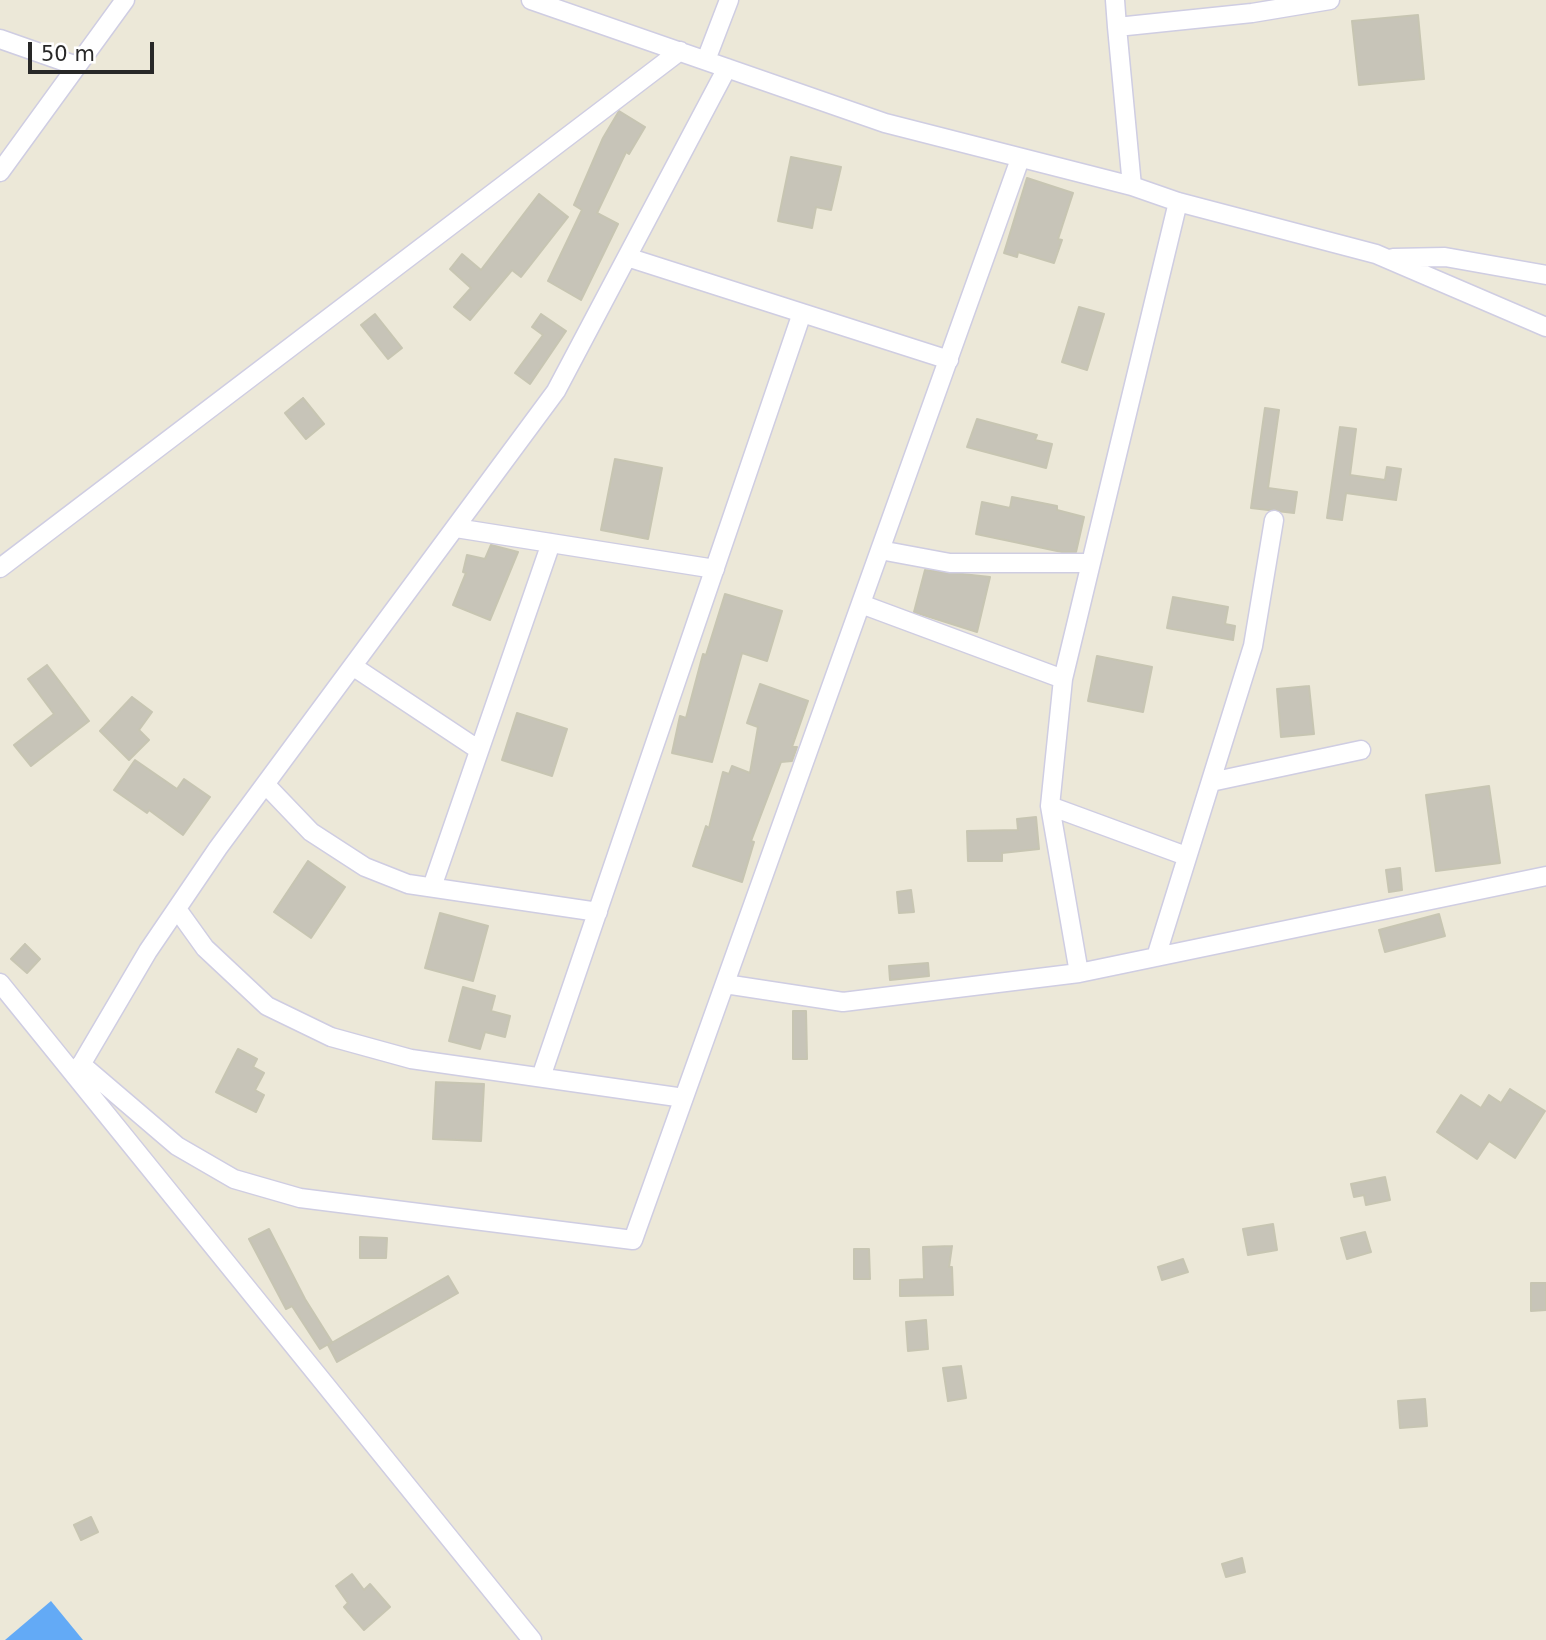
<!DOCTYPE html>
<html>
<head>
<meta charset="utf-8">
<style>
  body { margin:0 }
  #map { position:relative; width:1546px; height:1640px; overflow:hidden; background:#ece8d8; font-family:"DejaVu Sans",sans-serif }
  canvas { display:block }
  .scale { position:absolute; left:28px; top:42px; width:126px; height:32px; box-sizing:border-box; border:4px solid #282828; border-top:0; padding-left:9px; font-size:21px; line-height:24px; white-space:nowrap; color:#282828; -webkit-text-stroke:5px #fff; paint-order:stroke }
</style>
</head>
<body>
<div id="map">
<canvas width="1546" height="1640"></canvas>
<div class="scale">50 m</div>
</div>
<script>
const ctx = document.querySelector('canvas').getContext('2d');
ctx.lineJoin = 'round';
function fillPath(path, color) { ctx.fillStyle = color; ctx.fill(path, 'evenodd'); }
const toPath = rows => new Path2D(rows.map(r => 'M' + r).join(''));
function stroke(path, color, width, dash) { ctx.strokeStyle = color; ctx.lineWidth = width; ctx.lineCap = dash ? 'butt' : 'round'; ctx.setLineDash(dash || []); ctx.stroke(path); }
const water = toPath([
  [51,1601,83,1640,5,1640]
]);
const building = toPath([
  [1418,15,1424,79,1359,85,1352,21,1418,15],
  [619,111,645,127,629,154,626,152,597,213,618,224,581,300,548,281,582,210,574,205,603,138,619,111],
  [791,157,841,167,831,210,816,207,812,228,778,221,791,157],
  [1027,178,1073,193,1058,239,1062,240,1054,263,1018,252,1017,257,1004,253,1027,178],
  [539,194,568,217,521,277,512,270,470,320,454,307,471,288,450,269,462,254,481,270,539,194],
  [1079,307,1104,314,1087,370,1062,362,1079,307],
  [375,314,402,348,388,359,361,325,375,314],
  [541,314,566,331,530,384,515,373,543,335,532,327,541,314],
  [303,398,324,424,306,439,285,413,303,398],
  [1265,408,1279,410,1268,488,1297,492,1294,513,1251,508,1265,408],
  [977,419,1037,435,1035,440,1052,444,1046,468,967,447,977,419],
  [1340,427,1356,429,1350,475,1385,480,1387,467,1401,469,1396,500,1346,493,1342,520,1327,518,1340,427],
  [615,459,662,468,648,539,601,530,615,459],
  [1012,497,1057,506,1057,510,1084,517,1076,552,1062,552,976,534,982,502,1010,508,1012,497],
  [491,545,518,552,490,620,453,605,466,573,463,572,467,555,485,559,491,545],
  [925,570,990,577,977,632,914,612,925,570],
  [725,594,782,611,767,661,742,653,712,762,672,753,680,716,686,718,703,654,706,655,725,594],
  [1173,597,1228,607,1225,624,1235,626,1233,640,1167,628,1173,597],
  [1097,656,1152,667,1143,712,1088,701,1097,656],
  [47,665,89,721,31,766,14,745,54,714,28,679,47,665],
  [760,684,808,701,792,747,797,747,792,761,781,762,751,841,754,842,742,882,693,866,706,826,709,828,723,772,729,774,732,766,750,773,758,727,747,723,760,684],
  [1309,686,1314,734,1281,737,1277,689,1309,686],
  [132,697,152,712,139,730,149,740,129,760,100,731,132,697],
  [517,713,567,729,552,776,502,760,517,713],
  [135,760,177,789,184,779,210,797,183,835,149,810,147,813,114,790,135,760],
  [1489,786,1500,863,1436,871,1426,795,1489,786],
  [1036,817,1039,849,1002,853,1002,861,968,861,967,831,1018,830,1017,819,1036,817],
  [308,861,345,887,311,938,274,912,308,861],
  [1400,868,1402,890,1389,892,1386,870,1400,868],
  [911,890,914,912,899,913,897,892,911,890],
  [440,913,488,926,473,981,425,968,440,913],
  [1439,914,1445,936,1385,952,1379,930,1439,914],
  [25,944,40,959,27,973,11,959,25,944],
  [928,963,929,976,890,980,889,966,928,963],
  [463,987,495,996,491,1011,510,1016,505,1037,485,1032,480,1049,449,1041,463,987],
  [793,1011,806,1011,807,1059,793,1059,793,1011],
  [238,1049,257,1059,253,1067,264,1073,255,1090,264,1095,256,1112,216,1092,238,1049],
  [436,1082,484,1084,481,1141,433,1139,436,1082],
  [1510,1089,1545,1111,1515,1158,1489,1141,1477,1159,1437,1132,1461,1095,1481,1108,1489,1095,1501,1103,1510,1089],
  [1385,1177,1390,1200,1366,1205,1364,1195,1354,1197,1351,1184,1385,1177],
  [1273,1224,1277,1250,1248,1255,1243,1229,1273,1224],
  [269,1229,305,1299,332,1342,320,1349,292,1306,286,1309,249,1239,269,1229],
  [1365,1232,1371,1252,1347,1259,1341,1238,1365,1232],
  [360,1237,387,1238,386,1258,360,1258,360,1237],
  [952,1246,949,1267,952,1267,953,1295,900,1296,900,1280,924,1279,923,1247,952,1246],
  [854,1249,869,1249,870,1279,854,1279,854,1249],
  [1183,1259,1188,1272,1162,1280,1158,1267,1183,1259],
  [448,1276,458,1293,337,1362,328,1345,448,1276],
  [1531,1283,1546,1283,1546,1310,1531,1311,1531,1283],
  [926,1320,928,1349,908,1351,906,1322,926,1320],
  [961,1366,966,1398,948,1401,943,1368,961,1366],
  [1425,1399,1427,1426,1400,1428,1398,1401,1425,1399],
  [91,1517,98,1532,81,1540,74,1525,91,1517],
  [1242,1558,1245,1572,1226,1577,1222,1564,1242,1558],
  [352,1574,364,1590,370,1584,390,1607,364,1630,344,1607,348,1603,336,1586,352,1574]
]);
const minor = toPath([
  [531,0,885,123,1132,186,1178,202,1376,254,1546,327],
  [1115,0,1117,27],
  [0,39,77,66],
  [706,60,729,0],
  [0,172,125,0],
  [1132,186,1117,27,1252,13,1330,0],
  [627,257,949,360],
  [1393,258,1445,257,1546,275],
  [456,528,715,569],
  [880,550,950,563,1089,563],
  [0,568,680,51],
  [354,667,479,750],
  [1063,679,1178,202],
  [1211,782,1361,750],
  [266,785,311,832,365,867,408,884,598,912],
  [1050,806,1186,856],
  [432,887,551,543],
  [177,909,205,948,267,1006,331,1037,411,1059,684,1098],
  [1156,957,1253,646,1274,520],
  [1079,973,1546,876],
  [0,983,532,1640],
  [725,984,843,1002,1079,973,1050,806,1063,679,861,604],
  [81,1064,177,1146,234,1179,300,1198,633,1240,1020,159],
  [75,1075,148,951,218,848,556,391,727,68],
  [541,1077,802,313]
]);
fillPath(water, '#63aaf6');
fillPath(building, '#c7c4b8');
stroke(building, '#c7c5b2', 2);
stroke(minor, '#cfcde2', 21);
stroke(minor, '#fff', 18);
</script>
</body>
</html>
